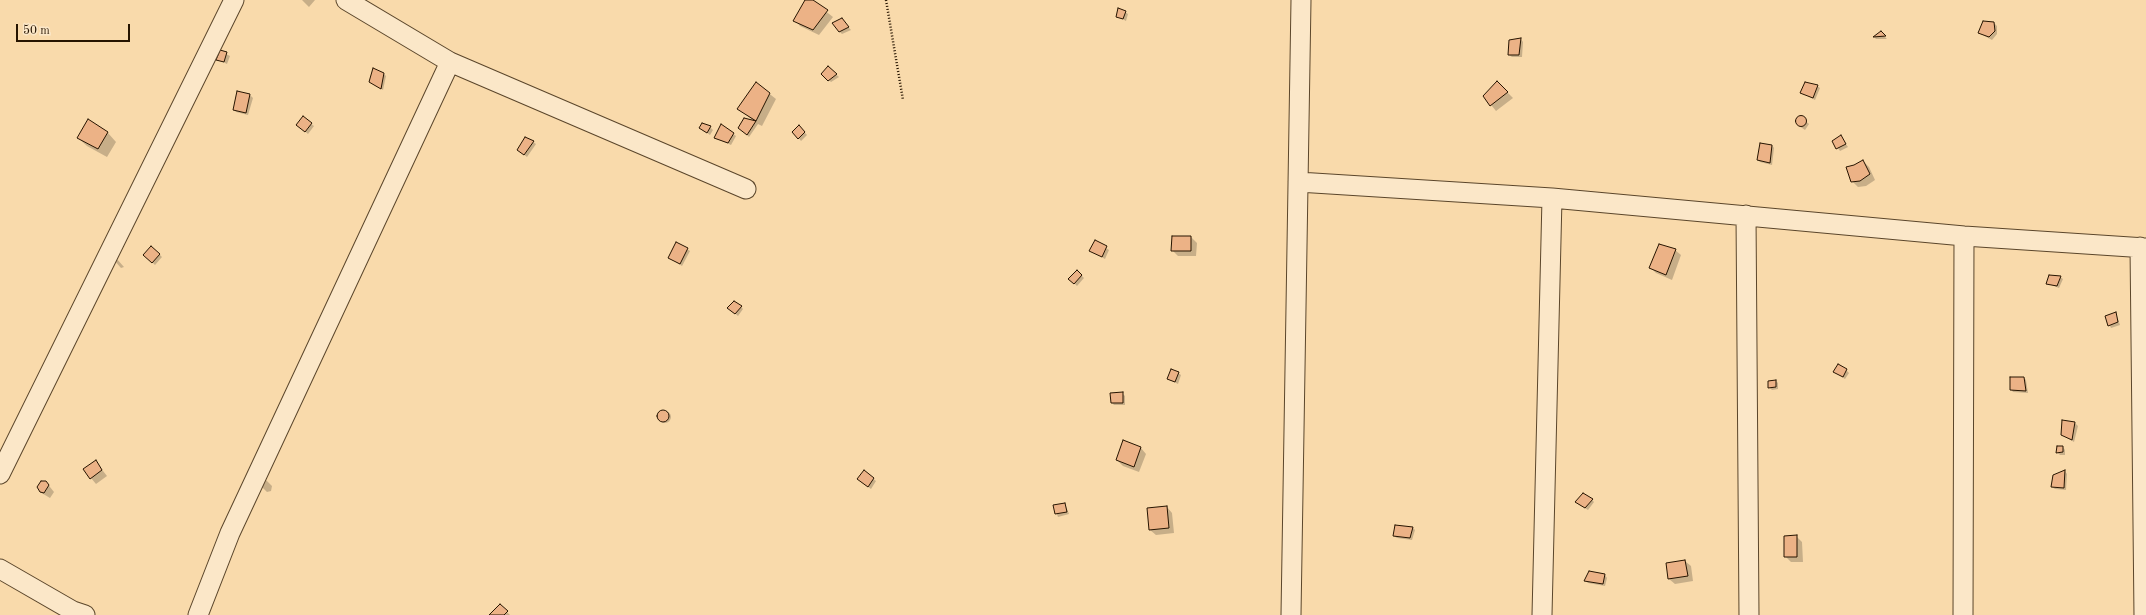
<!DOCTYPE html>
<html>
<head>
<meta charset="utf-8">
<style>
  body { margin:0 }
  #map { position:relative; width:2146px; height:615px; overflow:hidden; background:#f9daab; font-family:"Old Standard TT",serif }
  canvas { display:block }
  .scale { position:absolute; left:16px; top:24px; width:114px; height:18px; box-sizing:border-box; border:2px solid #261400; border-top:0; padding-left:5px; font-size:12px; line-height:14px; white-space:nowrap; color:#261400; -webkit-text-stroke:3px #fbe7c8; paint-order:stroke }
</style>
</head>
<body>
<div id="map">
<canvas width="2146" height="615"></canvas>
<div class="scale">50 m</div>
</div>
<script>
const ctx = document.querySelector('canvas').getContext('2d');
ctx.lineJoin = 'round';
function fillPath(path, color) { ctx.fillStyle = color; ctx.fill(path, 'evenodd'); }
const toPath = rows => new Path2D(rows.map(r => 'M' + r).join(''));
function stroke(path, color, width, dash) { ctx.strokeStyle = color; ctx.lineWidth = width; ctx.lineCap = dash ? 'butt' : 'round'; ctx.setLineDash(dash || []); ctx.stroke(path); }
const shadow = toPath([
  [302,0,315,0,309,7],
  [806,0,811,0,833,17,819,35,800,26,795,20],
  [1125,12,1128,14,1126,21,1117,16],
  [844,22,851,30,842,34,839,31],
  [1994,23,1997,26,1997,34,1992,40,1979,33],
  [1881,33,1887,39,1876,39,1874,37],
  [1521,39,1523,42,1522,57,1512,57,1509,55],
  [220,51,230,56,227,64,217,59],
  [828,67,839,77,831,82,822,74],
  [384,74,386,76,383,90,370,82],
  [1497,82,1513,98,1496,111,1484,96],
  [757,84,776,99,762,126,758,124,749,137,740,128,755,122,738,108],
  [1817,86,1820,88,1815,100,1802,93],
  [238,92,250,95,253,98,248,115,236,112,234,109],
  [1799,116,1809,124,1805,130,1799,126,1797,119],
  [88,121,108,133,116,142,107,157,87,146,78,138],
  [311,124,314,126,308,134,300,127],
  [799,126,807,135,801,141,794,132],
  [710,127,713,130,710,135,700,128],
  [733,134,736,136,731,145,715,138],
  [1841,137,1848,147,1840,151,1833,141],
  [533,142,536,144,527,157,518,150],
  [1772,145,1774,148,1772,165,1760,162,1758,160],
  [1863,161,1869,167,1875,180,1866,186,1858,187,1852,181,1855,166],
  [1191,237,1197,243,1196,256,1178,256,1172,250],
  [1095,241,1109,250,1105,259,1091,251],
  [677,243,690,251,682,266,669,258],
  [1675,250,1681,255,1672,280,1656,273,1651,268],
  [159,254,162,257,155,265,145,255],
  [116,258,124,267,121,268,114,260],
  [1077,271,1084,278,1077,286,1070,279],
  [2060,277,2063,279,2059,288,2047,283],
  [741,307,743,309,738,316,731,310],
  [2116,313,2120,325,2111,328,2106,317],
  [1846,370,1849,373,1845,379,1834,372],
  [1178,373,1181,375,1178,384,1168,379],
  [2024,378,2026,380,2028,393,2013,392,2011,389],
  [1776,381,1778,383,1778,389,1772,390,1769,387],
  [1122,393,1125,396,1125,405,1114,405,1112,403],
  '659 417a6 6 0 1 1 12 0a6 6 0 1 1-12 0Z',
  [2063,422,2075,423,2078,426,2074,442,2062,435],
  [2063,447,2065,450,2065,455,2060,455,2057,452],
  [1141,448,1146,454,1139,472,1123,466,1117,460],
  [96,462,107,476,96,484,91,478],
  [2065,471,2067,474,2066,490,2055,489,2052,487],
  [864,472,876,481,871,489,861,482],
  [263,477,272,486,271,491,267,492,261,486],
  [46,482,54,492,50,498,40,492],
  [1592,500,1594,502,1588,510,1578,504],
  [1065,504,1069,514,1058,517,1054,506],
  [1167,507,1172,513,1174,533,1156,535,1150,530],
  [1413,528,1415,530,1412,540,1397,538,1394,536],
  [1796,536,1802,542,1803,562,1791,562,1785,556],
  [1685,561,1691,566,1693,581,1675,584,1669,579],
  [1605,575,1607,578,1605,586,1588,583,1585,580],
  [507,612,510,615,490,615]
]);
const building = toPath([
  [805,0,813,0,828,10,813,30,793,21,805,0],
  [1118,8,1126,11,1123,19,1116,17,1118,8],
  [842,18,849,27,839,32,832,23,842,18],
  [1983,21,1994,22,1995,31,1989,37,1978,33,1983,21],
  [1881,31,1886,36,1873,37,1881,31],
  [1521,38,1519,55,1508,55,1509,40,1521,38],
  [220,50,227,52,224,62,216,60,220,50],
  [828,66,837,74,828,81,821,74,828,66],
  [373,68,384,73,381,89,369,82,373,68],
  [1497,81,1508,92,1490,106,1483,96,1497,81],
  [756,82,770,93,756,121,737,109,756,82],
  [1805,82,1818,85,1813,98,1800,93,1805,82],
  [237,91,250,94,246,113,233,110,237,91],
  '1795.5 121a5.5 5.5 0 1 1 11 0a5.5 5.5 0 1 1-11 0Z',
  [303,116,312,123,305,132,296,125,303,116],
  [744,118,756,121,747,135,738,128,744,118],
  [88,119,108,132,98,149,77,138,88,119],
  [702,123,711,126,707,133,699,128,702,123],
  [721,124,734,133,728,143,714,138,721,124],
  [799,125,805,132,798,139,792,132,799,125],
  [1841,135,1846,144,1836,149,1832,141,1841,135],
  [525,137,534,141,524,155,517,150,525,137],
  [1760,143,1772,145,1770,163,1757,160,1760,143],
  [1863,160,1870,174,1860,181,1851,182,1846,167,1854,165,1863,160],
  [1172,236,1191,236,1191,251,1171,251,1172,236],
  [1095,240,1107,246,1102,257,1089,251,1095,240],
  [676,242,688,248,680,264,668,258,676,242],
  [1659,244,1676,249,1666,275,1649,268,1659,244],
  [151,246,160,254,152,263,143,255,151,246],
  [1077,270,1082,275,1074,284,1068,279,1077,270],
  [2049,275,2061,276,2057,286,2046,284,2049,275],
  [734,301,742,306,735,314,727,308,734,301],
  [2116,312,2118,322,2108,326,2105,316,2116,312],
  [1838,364,1847,369,1843,377,1833,372,1838,364],
  [1171,369,1179,372,1175,382,1167,379,1171,369],
  [2010,377,2024,377,2026,391,2010,390,2010,377],
  [1776,380,1776,387,1768,388,1768,381,1776,380],
  [1123,392,1123,403,1111,403,1110,393,1123,392],
  '657 416a6 6 0 1 1 12 0a6 6 0 1 1-12 0Z',
  [2062,420,2075,422,2072,440,2061,435,2062,420],
  [1123,440,1141,447,1134,467,1116,460,1123,440],
  [2057,446,2063,446,2063,452,2056,453,2057,446],
  [96,460,102,470,90,479,83,469,96,460],
  [864,470,874,478,868,487,857,479,864,470],
  [2065,470,2064,488,2051,487,2053,475,2065,470],
  [41,481,46,481,49,485,44,493,40,492,37,487,41,481],
  [1583,493,1593,499,1585,508,1575,502,1583,493],
  [1065,503,1067,512,1055,514,1053,505,1065,503],
  [1167,506,1169,528,1149,530,1147,508,1167,506],
  [1395,525,1413,527,1410,538,1393,536,1395,525],
  [1797,535,1797,557,1784,557,1784,536,1797,535],
  [1685,560,1688,576,1668,579,1666,563,1685,560],
  [1589,571,1605,574,1603,584,1584,581,1589,571],
  [500,604,508,611,504,615,489,615,500,604]
]);
const path = toPath([
  [886,0,903,100]
]);
const minor = toPath([
  [346,0,450,62,746,189],
  [1298,182,1552,198,1964,236,2146,248],
  [1746,215,1749,615],
  [2140,247,2144,615],
  [0,474,234,0],
  [0,569,73,611,85,615],
  [198,615,230,533,450,62],
  [1291,615,1301,0],
  [1542,615,1552,198],
  [1963,615,1964,236]
]);
fillPath(shadow, '#0003');
fillPath(building, '#ecb286');
stroke(building, '#261400', 1);
stroke(minor, '#5b462b', 21);
stroke(path, '#261400', 2.5, [1, 2]);
stroke(minor, '#fbe7c8', 19);
</script>
</body>
</html>
